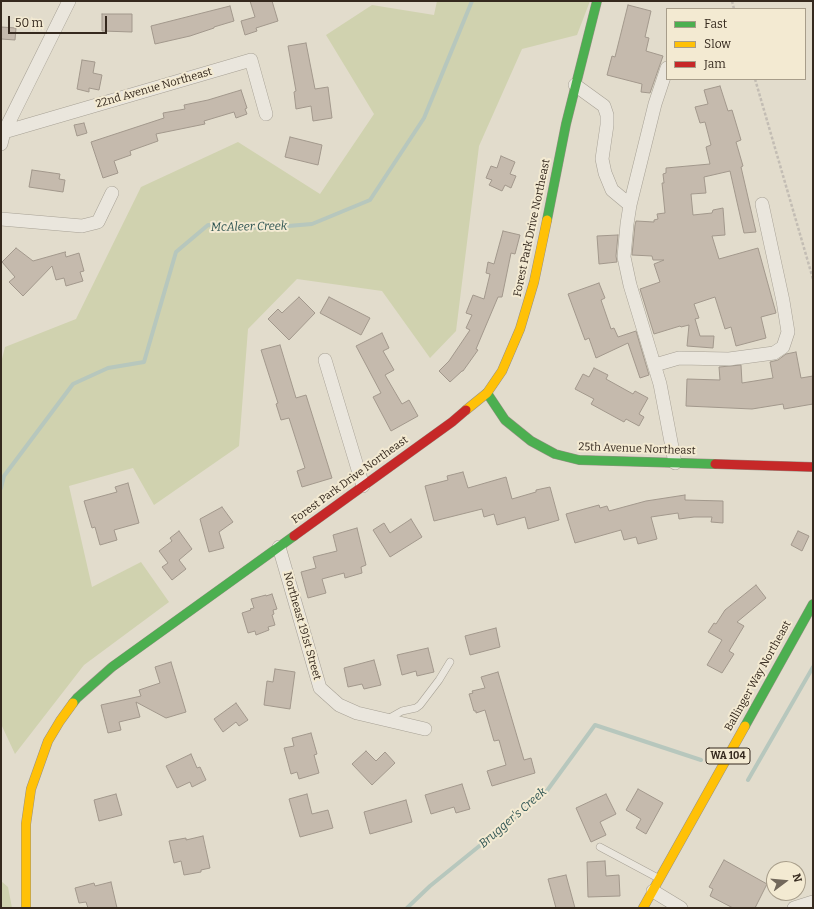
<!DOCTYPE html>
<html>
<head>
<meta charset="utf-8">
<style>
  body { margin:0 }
  #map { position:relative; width:814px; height:909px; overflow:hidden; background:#e2dccc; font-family:Bitter,serif }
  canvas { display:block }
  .frame { position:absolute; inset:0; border:2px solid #35291e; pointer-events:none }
  .legend { position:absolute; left:666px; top:8px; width:140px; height:72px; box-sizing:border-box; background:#f3ead2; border:1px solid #a79d8a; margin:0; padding:5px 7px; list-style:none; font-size:12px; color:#35291e }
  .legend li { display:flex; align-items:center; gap:8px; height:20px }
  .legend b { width:20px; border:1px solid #a79d8a }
  .north { position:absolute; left:766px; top:861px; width:40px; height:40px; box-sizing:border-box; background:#f3ead2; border:1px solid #a79d8a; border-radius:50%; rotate:74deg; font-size:11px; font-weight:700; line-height:16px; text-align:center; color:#35291e }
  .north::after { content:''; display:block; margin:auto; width:14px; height:18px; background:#72685b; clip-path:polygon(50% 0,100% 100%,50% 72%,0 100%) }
  .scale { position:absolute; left:8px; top:16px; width:99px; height:18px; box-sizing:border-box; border:2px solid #35291e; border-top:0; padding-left:5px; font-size:12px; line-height:14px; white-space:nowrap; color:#35291e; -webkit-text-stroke:3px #f3ead2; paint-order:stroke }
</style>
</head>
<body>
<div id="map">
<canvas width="814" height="909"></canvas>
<div class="frame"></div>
<ul class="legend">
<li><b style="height:5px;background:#4caf50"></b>Fast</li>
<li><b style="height:5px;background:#ffc107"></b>Slow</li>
<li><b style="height:5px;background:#c62828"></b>Jam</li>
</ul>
<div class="north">N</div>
<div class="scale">50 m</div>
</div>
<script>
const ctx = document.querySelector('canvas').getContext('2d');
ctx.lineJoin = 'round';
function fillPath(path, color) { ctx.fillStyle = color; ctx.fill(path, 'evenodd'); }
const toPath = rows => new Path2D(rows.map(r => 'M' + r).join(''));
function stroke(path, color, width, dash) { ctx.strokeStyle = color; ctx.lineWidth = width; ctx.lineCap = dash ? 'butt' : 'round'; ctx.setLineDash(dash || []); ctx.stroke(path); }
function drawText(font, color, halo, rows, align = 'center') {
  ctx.font = font + ' Bitter,serif'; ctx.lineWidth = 4; ctx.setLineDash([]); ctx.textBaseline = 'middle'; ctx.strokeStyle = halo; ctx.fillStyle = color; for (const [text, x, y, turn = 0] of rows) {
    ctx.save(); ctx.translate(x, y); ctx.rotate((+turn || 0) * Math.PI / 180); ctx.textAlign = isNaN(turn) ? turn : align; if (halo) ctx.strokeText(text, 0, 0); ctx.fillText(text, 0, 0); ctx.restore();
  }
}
const green = toPath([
  [437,1,590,1,577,35,522,49,479,146,456,331,430,358,382,291,297,279,248,329,239,446,154,505,133,468,69,486,92,587,141,562,169,602,84,665,15,754,1,724,1,363,5,347,76,319,141,187,238,142,320,194,374,114,326,35,372,5,434,15],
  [1,881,8,887,12,908,1,908]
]);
const stream = toPath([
  [1,488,4,476,73,384,108,368,144,362,176,252,208,225,264,228,312,224,370,200,424,118,472,1],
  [748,780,813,667],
  [407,908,430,886,546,792,595,725,701,760]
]);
const building = toPath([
  [250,1,272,1,278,21,256,28,257,31,245,35,241,21,255,17,250,1],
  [628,5,651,11,645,37,649,38,646,51,663,56,650,93,641,92,642,84,607,75,612,56,615,57,628,5],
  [230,6,234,21,214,27,214,28,190,36,155,44,151,26,230,6],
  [102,14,132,14,132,32,102,31,102,14],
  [1,27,16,28,15,40,1,39,1,27],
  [306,43,315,89,328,87,332,118,313,121,311,106,296,109,294,92,296,91,288,46,306,43],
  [82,60,95,62,93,73,102,75,99,90,89,88,89,92,77,89,82,60],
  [720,86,728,111,732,110,741,140,736,142,743,166,741,167,756,232,744,233,730,171,704,177,706,193,691,194,693,215,712,213,713,210,723,208,725,235,712,236,719,259,758,248,776,313,761,317,766,338,736,346,731,327,725,329,715,297,694,304,699,318,695,319,700,336,714,336,713,348,687,346,689,325,681,327,680,326,654,334,640,289,660,282,654,264,664,260,653,260,652,256,632,255,635,225,636,221,654,222,654,220,658,219,657,214,665,213,662,183,664,183,663,174,666,173,666,168,710,164,706,147,711,145,705,122,700,123,695,107,708,104,704,90,720,86],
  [241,90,247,108,245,109,247,114,236,118,234,112,204,121,205,124,156,134,158,141,130,151,131,155,114,161,118,173,103,178,91,142,164,118,163,113,185,109,184,105,208,100,241,90],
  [84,123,87,133,77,136,74,125,84,123],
  [290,137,322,145,318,165,285,157,290,137],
  [501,156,515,162,510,174,516,176,511,188,505,185,502,191,489,185,492,180,486,178,491,166,497,168,501,156],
  [32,170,60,174,59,179,65,180,63,192,29,187,32,170],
  [503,231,520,235,515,254,511,253,502,297,498,297,476,349,478,350,463,371,462,371,450,382,439,371,449,361,470,330,466,328,472,315,466,313,473,295,484,299,490,274,486,273,488,262,494,264,503,231],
  [618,235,616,256,617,262,599,264,597,236,618,235],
  [16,248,33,261,65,252,66,252,65,253,66,257,79,253,84,271,80,272,83,281,66,286,64,278,56,280,52,266,23,296,9,282,15,277,2,262,16,248],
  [599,283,605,298,601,300,611,329,614,328,618,337,636,331,649,375,640,378,628,343,596,358,589,338,585,340,568,294,599,283],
  [299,297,315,313,289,340,268,319,278,309,282,313,299,297],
  [329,297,370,318,361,335,320,313,329,297],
  [382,333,389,348,383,351,394,370,385,375,402,404,409,400,418,416,391,431,373,397,381,393,356,346,382,333],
  [280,345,296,398,306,395,332,478,302,487,297,471,305,468,289,418,281,420,276,404,278,403,261,350,280,345],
  [796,352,801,378,813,376,813,404,784,409,783,404,752,409,686,406,687,379,720,380,719,367,741,365,742,383,773,378,770,362,778,360,786,354,796,352],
  [594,368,608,375,606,379,633,394,635,391,648,398,639,414,644,417,639,426,626,419,624,422,591,404,594,399,575,389,583,374,589,377,594,368],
  [463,472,468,488,506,477,512,499,536,492,536,490,550,487,559,520,528,529,525,517,497,525,494,514,484,517,482,509,434,521,425,486,448,480,447,476,463,472],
  [128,483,139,523,114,530,117,540,100,545,95,527,92,528,84,501,117,492,115,487,128,483],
  [685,495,685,500,723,501,723,523,711,522,712,517,694,517,679,519,678,513,651,517,657,539,638,544,636,537,624,540,621,530,575,543,566,514,599,505,600,508,607,506,609,511,646,501,685,495],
  [222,507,233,522,219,532,224,548,209,552,200,519,222,507],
  [411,519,422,537,390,557,373,530,384,523,390,533,411,519],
  [357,528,366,565,361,567,362,573,345,578,344,573,322,579,326,593,308,598,301,572,316,568,313,557,337,551,333,535,357,528],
  [179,531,192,549,179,560,186,569,172,580,162,567,168,563,159,551,172,541,170,538,179,531],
  [798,531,809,536,802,551,791,545,798,531],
  [756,585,766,598,737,622,744,626,729,651,734,654,722,673,707,665,722,640,708,632,714,623,716,624,725,610,756,585],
  [272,594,277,609,273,610,274,614,272,615,275,625,268,627,269,630,256,635,255,631,248,633,242,613,251,610,250,609,254,608,251,599,266,595,266,596,272,594],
  [496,628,500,647,470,655,465,636,496,628],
  [428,648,434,672,417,676,416,671,402,675,397,655,428,648],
  [374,660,381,685,364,689,362,684,348,687,344,668,374,660],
  [171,662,186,712,166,718,136,702,140,717,119,722,121,730,108,733,101,705,141,696,139,690,160,683,155,667,171,662],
  [275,669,295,672,290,709,264,705,267,681,273,682,275,669],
  [498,672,524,760,531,758,535,773,492,786,487,771,506,765,499,740,494,741,485,710,476,713,476,711,474,711,469,694,473,693,472,691,485,688,481,677,498,672],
  [236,703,248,720,239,726,236,722,223,732,214,719,236,703],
  [311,733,317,754,314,755,319,773,299,779,297,772,291,774,284,748,294,746,292,738,311,733],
  [366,751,376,761,385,752,395,763,372,785,352,764,366,751],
  [191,754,197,768,200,767,206,780,192,787,190,782,177,788,166,766,191,754],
  [462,784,470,809,456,813,454,807,431,814,425,795,462,784],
  [638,789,663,803,646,834,636,828,641,819,626,810,638,789],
  [116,794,122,815,99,821,94,800,116,794],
  [307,794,312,814,328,810,333,828,300,837,289,799,307,794],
  [606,794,616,814,600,822,606,835,591,842,576,808,606,794],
  [406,800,412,822,370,834,364,812,406,800],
  [203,836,210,868,201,870,201,872,184,875,181,861,174,863,169,841,186,838,186,840,203,836],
  [724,860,767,884,755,908,733,908,710,896,713,889,709,887,724,860],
  [605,861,606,876,619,875,620,896,588,897,587,862,605,861],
  [566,875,575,908,556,908,548,879,566,875],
  [111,882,117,908,88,908,86,902,79,903,75,888,94,883,95,886,111,882]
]);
const path = toPath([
  [732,1,734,9],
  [755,79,813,279]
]);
const lane = toPath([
  [386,720,402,711,416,708,420,705,439,680,450,662],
  [600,847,658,878]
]);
const street = toPath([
  [667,68,655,104,630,205,627,224,624,257,630,285,660,384,675,463],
  [575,85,604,106,607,115,607,125,602,159,605,173,612,190,630,205],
  [4,132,251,60,266,114],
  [1,144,4,132,69,1],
  [1,219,82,226,98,222,112,193],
  [325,360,363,486],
  [655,365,679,358,729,359,774,353,783,347,788,332,783,301,762,204],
  [279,547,320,688,339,705,357,713,425,729],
  [653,891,681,908],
  [794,908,813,902]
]);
const fast = toPath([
  [547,220,566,124,597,1],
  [487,393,505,420,531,441,555,454,579,460,715,464],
  [73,703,77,698,112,667,294,536],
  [745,726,813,604]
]);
const slow = toPath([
  [466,410,487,393,502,371,520,329,534,282,547,220],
  [26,908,26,824,31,789,48,741,60,721,73,703],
  [643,908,745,726]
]);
const jam = toPath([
  [715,464,813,467],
  [294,536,452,422,466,410]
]);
const shields = [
  [728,756,44]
];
const shieldNames = [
  ["WA 104",728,756]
];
const streetNames = [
  ["22nd Avenue Northeast",154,88,-16],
  ["Forest Park Drive Northeast",532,228,-78],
  ["25th Avenue Northeast",637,449,2],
  ["Forest Park Drive Northeast",350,480,-36],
  ["Northeast 191st Street",302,626,74],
  ["Ballinger Way Northeast",758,676,-61]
];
const waterNames = [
  ["McAleer Creek",249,227,-1],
  ["Brugger's Creek",513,818,-41]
];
fillPath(green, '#d0d2af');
stroke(stream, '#b7c7bd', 4);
fillPath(building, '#c5baad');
stroke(building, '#a2988c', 1);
stroke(lane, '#a7a195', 8);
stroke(street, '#a7a195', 14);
stroke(fast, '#979085', 10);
stroke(slow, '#979085', 10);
stroke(jam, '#979085', 10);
stroke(path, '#c3bdb4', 2.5, [3, 2]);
stroke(lane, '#eae6dd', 7);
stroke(street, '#eae6dd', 13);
stroke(fast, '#4caf50', 9);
stroke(slow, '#ffc107', 9);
stroke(jam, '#c62828', 9);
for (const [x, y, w] of shields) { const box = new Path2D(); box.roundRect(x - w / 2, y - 8, w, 16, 3); ctx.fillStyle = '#f3ead2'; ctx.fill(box); stroke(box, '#35291e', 1); }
drawText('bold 10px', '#35291e', null, shieldNames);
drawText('11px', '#35291e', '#f3ead2', streetNames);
drawText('italic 12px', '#2e5452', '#f3ead2', waterNames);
</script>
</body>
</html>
